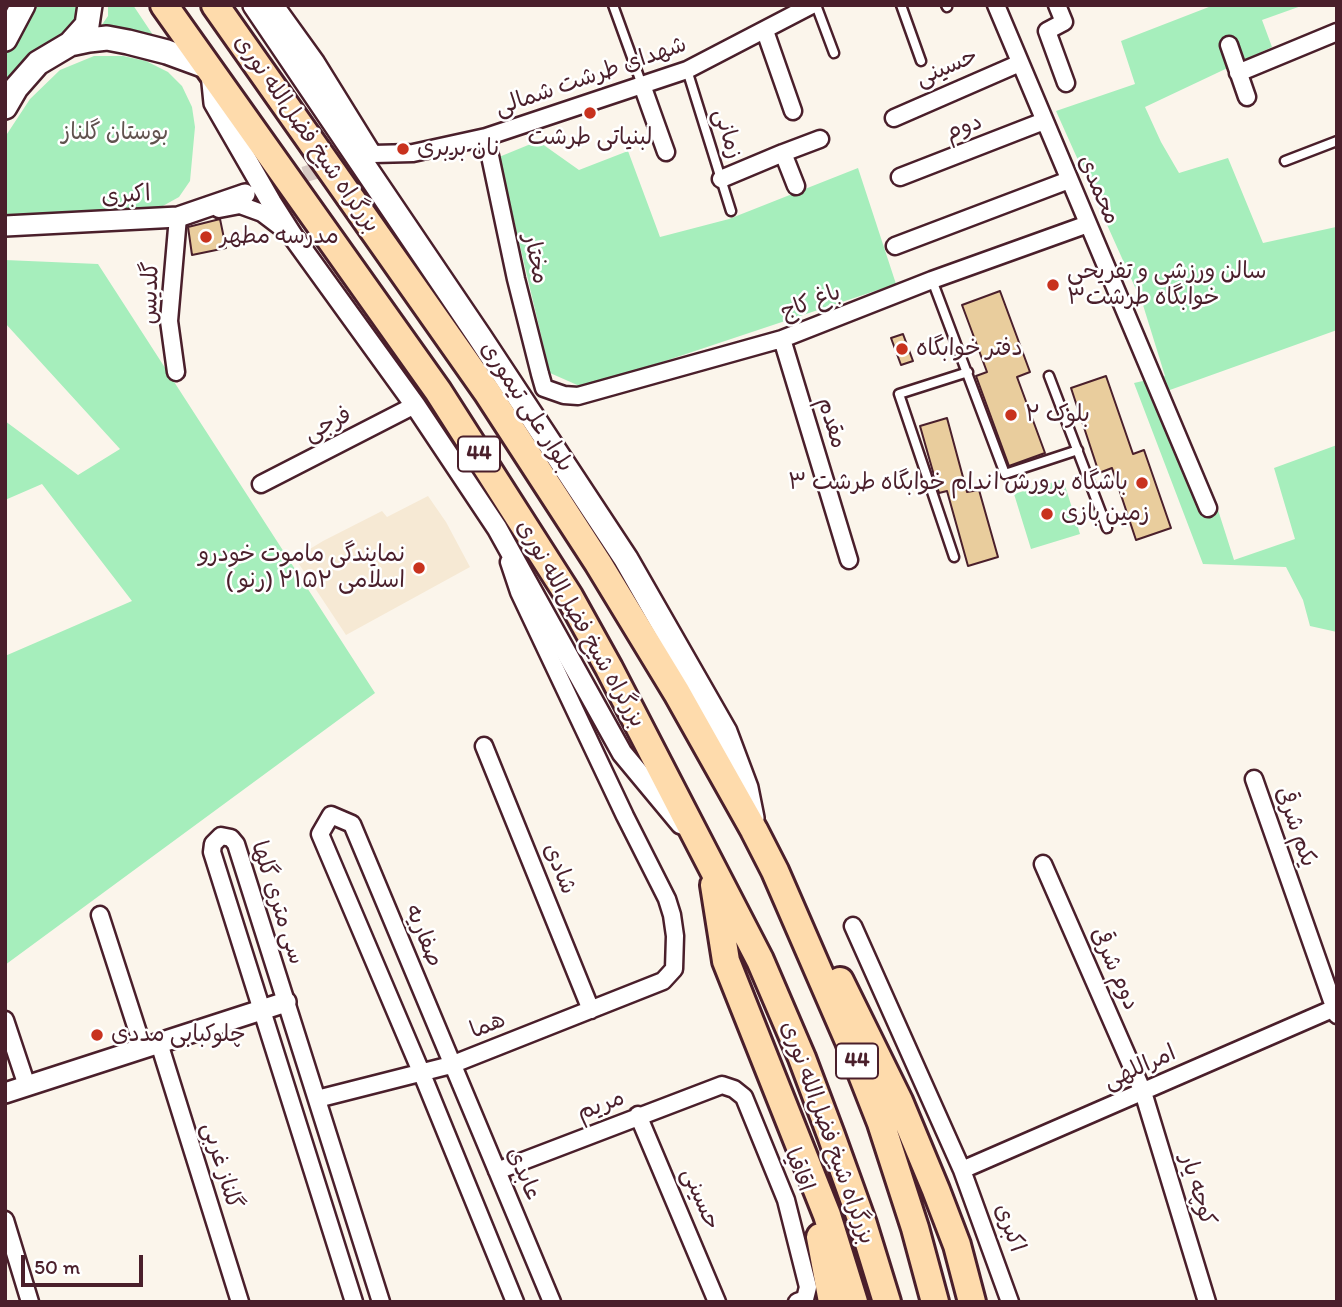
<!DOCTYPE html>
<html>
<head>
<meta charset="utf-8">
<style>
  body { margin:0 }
  #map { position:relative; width:1342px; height:1307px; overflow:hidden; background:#fbf5eb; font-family:Itim,sans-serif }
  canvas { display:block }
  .frame { position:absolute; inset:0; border:7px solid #4a1f2b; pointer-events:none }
  .scale { position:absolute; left:21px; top:1255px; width:122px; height:32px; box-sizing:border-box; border:4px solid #4a1f2b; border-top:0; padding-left:9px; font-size:21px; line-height:24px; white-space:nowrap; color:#4a1f2b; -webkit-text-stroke:5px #fff; paint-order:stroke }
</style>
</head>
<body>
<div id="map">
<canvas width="1342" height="1307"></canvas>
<div class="frame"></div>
<div class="scale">50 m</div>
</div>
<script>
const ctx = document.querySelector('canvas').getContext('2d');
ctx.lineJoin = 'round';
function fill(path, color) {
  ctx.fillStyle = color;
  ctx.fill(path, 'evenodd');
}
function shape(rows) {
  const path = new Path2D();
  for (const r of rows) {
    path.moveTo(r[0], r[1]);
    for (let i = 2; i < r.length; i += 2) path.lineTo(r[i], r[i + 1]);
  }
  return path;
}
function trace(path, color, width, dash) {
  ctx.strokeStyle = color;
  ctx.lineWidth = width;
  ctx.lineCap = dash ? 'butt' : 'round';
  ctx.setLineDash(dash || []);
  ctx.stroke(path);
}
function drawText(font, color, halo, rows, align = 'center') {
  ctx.font = font + ' Itim,"Playpen Sans Arabic",sans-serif';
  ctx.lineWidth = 5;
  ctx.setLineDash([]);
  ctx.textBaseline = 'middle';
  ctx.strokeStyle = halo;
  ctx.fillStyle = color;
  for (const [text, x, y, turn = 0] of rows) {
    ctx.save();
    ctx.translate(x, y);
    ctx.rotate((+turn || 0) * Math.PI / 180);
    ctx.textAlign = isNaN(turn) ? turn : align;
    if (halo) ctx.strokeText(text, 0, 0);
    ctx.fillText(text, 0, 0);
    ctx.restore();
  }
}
const built = shape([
  [428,496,446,522,470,567,346,635,295,558,323,541,382,511,387,517]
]);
const green = shape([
  [31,5,78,5,79,17,71,28,24,60,5,84,5,51],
  [108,5,133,5,153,35,99,29,108,16],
  [1214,5,1304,5,1262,20,1272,47,1145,107,1161,142,1179,173,1228,158,1263,243,1336,227,1337,330,1167,391,1195,492,1211,488,1234,560,1295,539,1274,468,1337,445,1337,632,1310,626,1303,600,1286,567,1203,564,1134,383,1165,376,1143,305,1056,111,1135,84,1121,41],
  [94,56,123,56,146,61,168,72,182,86,192,107,195,127,190,181,179,197,161,207,5,216,5,137,30,99,60,70],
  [538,141,579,170,628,151,660,237,729,219,858,168,896,284,584,388,550,373,499,157],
  [5,260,98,264,375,693,5,965,5,656,132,601,42,484,5,500,5,421,78,475,120,449,5,323],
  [1063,479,1080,534,1031,549,1014,494]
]);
const building = shape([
  [220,219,226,248,192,255,188,227,220,219],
  [1000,291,1030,372,1017,377,1045,453,1009,466,976,376,987,372,962,305,1000,291],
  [903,334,913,361,901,365,891,338,903,334],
  [1106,376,1133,454,1144,450,1171,528,1136,540,1112,468,1099,473,1071,388,1106,376],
  [947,418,967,492,979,490,998,557,968,566,947,491,939,493,920,426,947,418]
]);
const minorTunnel = shape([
  [281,182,366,155]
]);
const service = shape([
  [613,5,642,85],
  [816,5,834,53],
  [901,5,921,61],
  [946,5,947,7],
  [687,70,731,211],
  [1285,161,1337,141],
  [932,280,1005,474,1078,450],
  [1049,376,1107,528],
  [954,557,899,394,968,372]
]);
const minor = shape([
  [275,5,316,62,373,154,368,154],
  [996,5,1208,508],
  [1057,5,1064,22,1047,31,1066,83],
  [765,31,793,111],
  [1229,45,1247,97],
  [1238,73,1337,32],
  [642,85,666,152],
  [894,118,1020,63],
  [486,137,516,279,540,374,544,388,564,395,578,396,782,339,932,280,1088,224],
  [783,153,820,139],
  [373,154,413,153,486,137,687,70,812,5],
  [900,177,1044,121],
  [721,179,783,153,796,186],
  [219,209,240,205,262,213,287,232],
  [895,246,1069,180],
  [782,339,849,560],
  [176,372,169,321,178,217,187,215],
  [261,484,415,405],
  [484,746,591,1010],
  [1254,779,1337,1015],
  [1043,864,1143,1092,1207,1302],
  [100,915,143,1048],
  [853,926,962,1170,1010,1302],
  [5,1020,27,1086],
  [159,1043,240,1302],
  [317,1099,451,1065,663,981,674,969,675,936,672,915,667,899,625,816,519,592,509,562],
  [638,1115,717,1302],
  [962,1170,1337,1007],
  [497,1171,722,1085,734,1089,744,1097,786,1200,808,1287,805,1299,797,1302],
  [5,1220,30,1302],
  [354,1302,212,852,213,844,221,836,231,838,236,844,381,1302],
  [515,1302,422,1074,320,834,331,815,352,824,552,1302]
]);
const tertiary = shape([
  [211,73,214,103,271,202,292,235,415,405,497,528,622,753,681,824],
  [5,226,178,217,245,194],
  [5,1093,286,1002]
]);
const secondary = shape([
  [255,5,479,336,626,559,725,732,746,788,752,818],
  [5,39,23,5],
  [70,44,87,25,90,5],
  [5,107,16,88,38,63,70,44,89,40,107,38,128,42,167,52,208,67]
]);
const trunk = shape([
  [164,5,438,391,569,596,609,668,760,960,802,1058,831,1135,863,1224,887,1302],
  [215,5,487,392,598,563,677,693,754,830,775,871,848,1039,881,1123,915,1228,935,1302],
  [714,885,726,961,827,1215,854,1302],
  [840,981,899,1101,936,1190,957,1245,972,1302],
  [820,1237,832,1302]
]);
const markers = [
  [590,113,7,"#c8321e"],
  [403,149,7,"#c8321e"],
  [206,237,7,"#c8321e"],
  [1053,285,7,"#c8321e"],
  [902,349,7,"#c8321e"],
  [1011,415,7,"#c8321e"],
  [1142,483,7,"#c8321e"],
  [1047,514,7,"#c8321e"],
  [419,568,7,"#c8321e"],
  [97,1035,7,"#c8321e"]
];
const shields = [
  [479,454,42],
  [857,1061,42]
];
const shieldNames = [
  ["44",479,454],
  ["44",857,1061]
];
const streetNames = [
  ["حسینی",947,68,-23],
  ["شهدای طرشت شمالی",591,77,-19],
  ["دوم",964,128,-21],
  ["بزرگراه شیخ فضل‌الله نوری",306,134,55],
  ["زمانی",727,134,73],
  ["محمدی",1098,190,67],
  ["اکبری",126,196,-4],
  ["مختار",535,259,78],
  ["گلدیس",151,293,-88],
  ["باغ کاج",811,303,-21],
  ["بلوار علی تیموری",526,407,57],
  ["مقدم",831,423,73],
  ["فرجی",328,425,-27],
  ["بزرگراه شیخ فضل‌الله نوری",580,624,60],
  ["یکم شرقی",1295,827,71],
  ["شادی",559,869,68],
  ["سی متری گلها",277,903,72],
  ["صفاریه",423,936,68],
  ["دوم شرقی",1114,969,66],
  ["هما",488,1026,-22],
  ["امراللهی",1140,1068,-24],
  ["مریم",601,1106,-21],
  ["بزرگراه شیخ فضل‌الله نوری",827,1133,70],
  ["گلناز غربی",221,1166,73],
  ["اقاقیا",798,1170,69],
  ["عابدی",523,1174,67],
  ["کوچه یار",1197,1190,73],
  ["حسینی",700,1199,67],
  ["اکبری",1009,1228,70]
];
const parkNames = [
  ["بوستان گلناز",115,133]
];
const poiNames = [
  ["لبنیاتی طرشت",590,138,"center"],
  ["نان بربری",417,149],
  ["مدرسه مطهر",220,237],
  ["سالن ورزشی و تفریحی",1067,272],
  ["خوابگاه طرشت۳",1067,298],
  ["دفتر خوابگاه",916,349],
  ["بلوک ۲",1025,415],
  ["باشگاه پرورش اندام خوابگاه طرشت ۳",1128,483,"right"],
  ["زمین بازی",1061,514],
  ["نمایندگی ماموت خودرو",405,555,"right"],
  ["( رنو) اسلامی ۲۱۵۲",405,581,"right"],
  ["چلوکبابی مددی",111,1035]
];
fill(built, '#f6e9d4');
fill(green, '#a6eebc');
fill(building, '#e9cd9d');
trace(building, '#4a1f2b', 2);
trace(minorTunnel, '#d8cac5', 16, [16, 8]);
trace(service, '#4a1f2b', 13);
trace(minor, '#4a1f2b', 21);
trace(tertiary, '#4a1f2b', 24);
trace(secondary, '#4a1f2b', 28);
trace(trunk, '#4a1f2b', 32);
trace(service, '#fff', 8);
trace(minor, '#fff', 16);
trace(tertiary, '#fff', 19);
trace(secondary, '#fff', 23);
trace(trunk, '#fedbac', 26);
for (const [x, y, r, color] of markers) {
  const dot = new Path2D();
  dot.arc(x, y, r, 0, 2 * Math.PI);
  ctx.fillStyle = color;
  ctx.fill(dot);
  trace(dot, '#fff', 2.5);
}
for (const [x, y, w] of shields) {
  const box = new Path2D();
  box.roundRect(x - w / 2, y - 17.5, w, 35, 5);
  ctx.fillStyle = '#fff';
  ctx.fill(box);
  trace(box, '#4a1f2b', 2);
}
drawText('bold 21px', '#4a1f2b', null, shieldNames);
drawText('23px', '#4a1f2b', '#fff', streetNames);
drawText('23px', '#61534f', '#fff', parkNames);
drawText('23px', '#4a1f2b', '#fff', poiNames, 'left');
</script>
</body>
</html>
